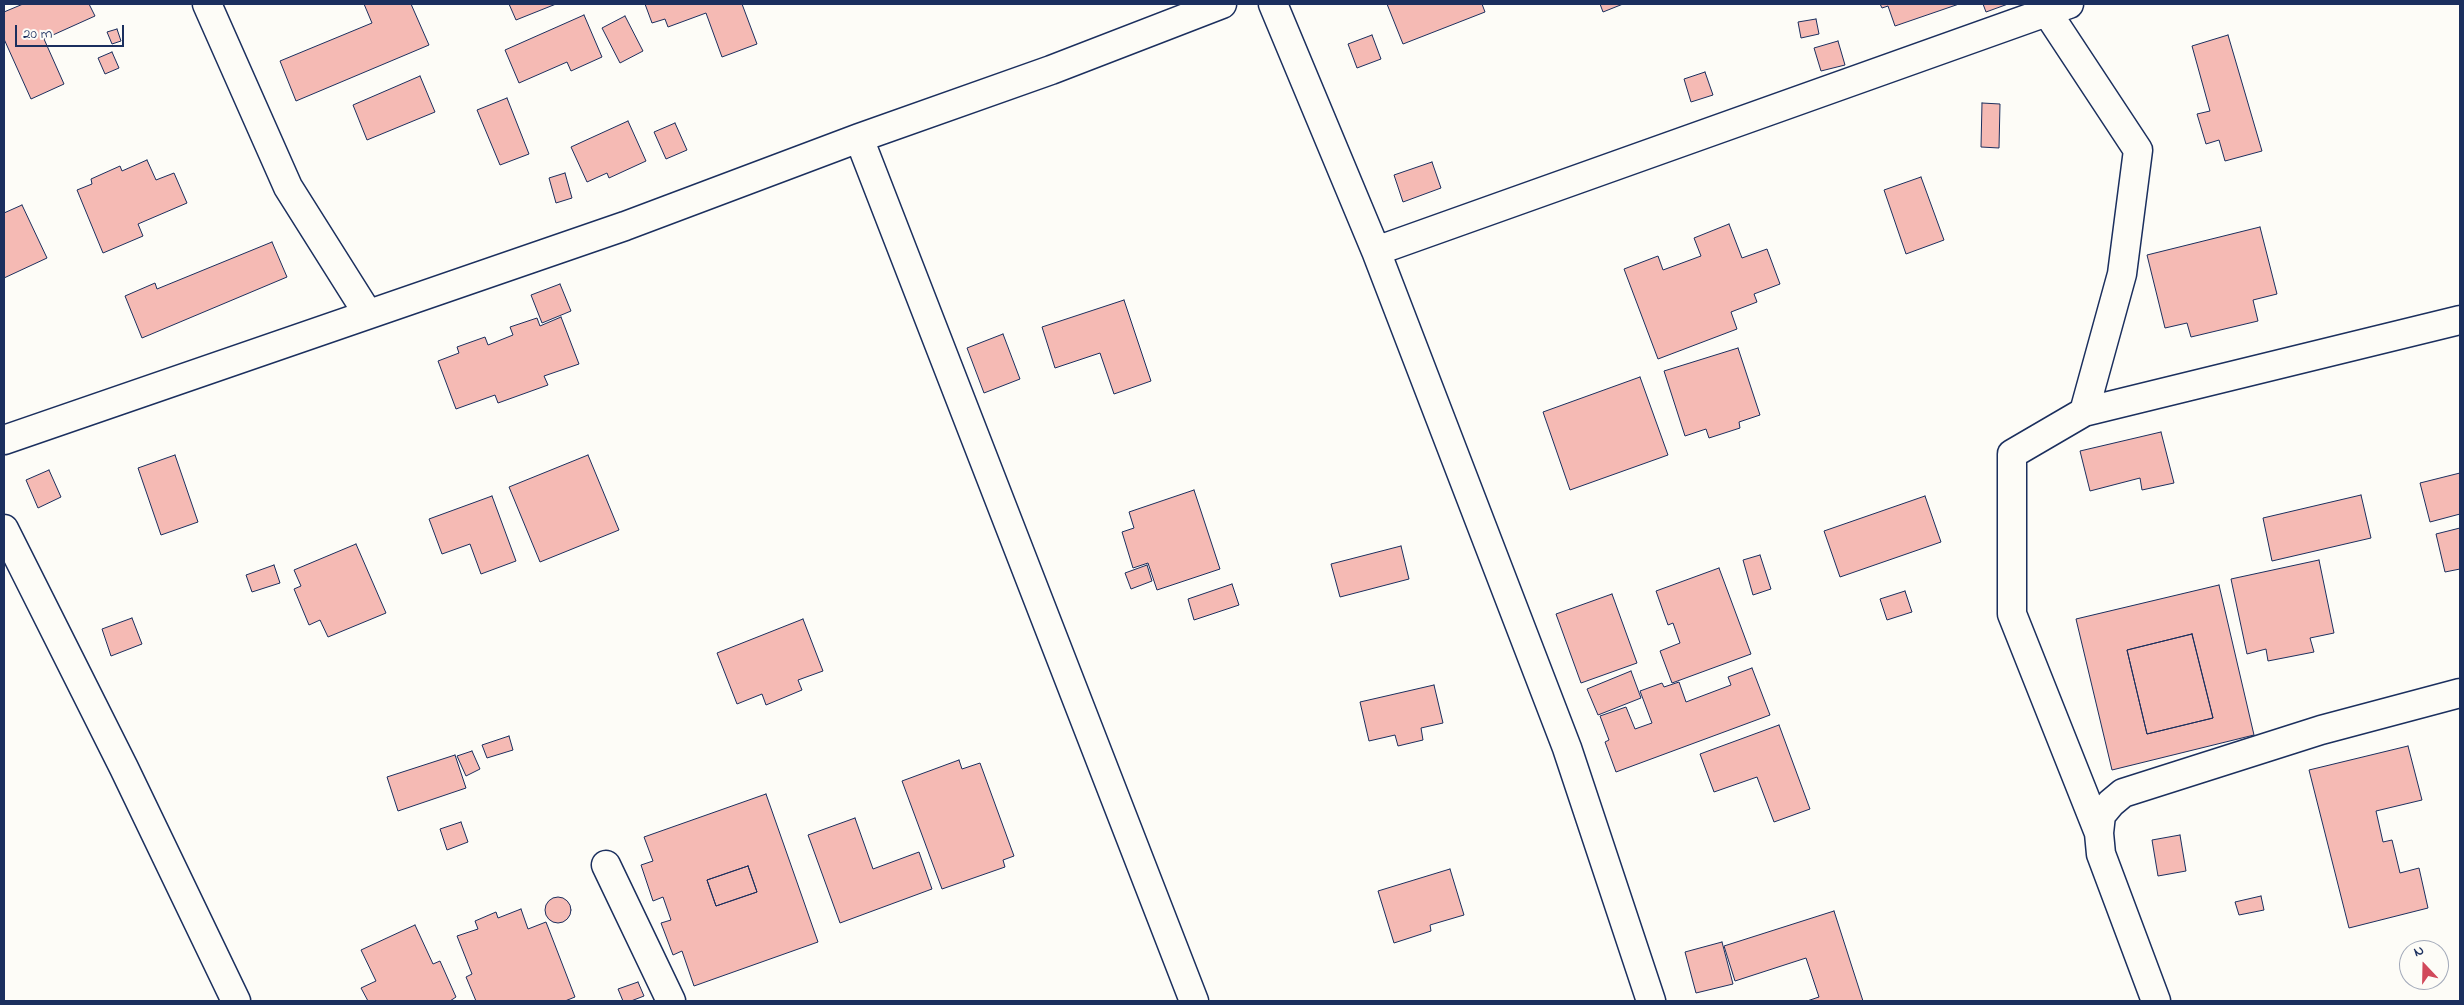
<!DOCTYPE html>
<html>
<head>
<meta charset="utf-8">
<style>
  body { margin:0 }
  #map { position:relative; width:2464px; height:1005px; overflow:hidden; background:#fdfcf7; font-family:"Indie Flower",sans-serif }
  canvas { display:block }
  .frame { position:absolute; inset:0; border:5px solid #1b2f5e; pointer-events:none }
  .north { position:absolute; left:2399px; top:940px; width:50px; height:50px; box-sizing:border-box; background:#fdfcf7; border:1px solid #a3aaba; border-radius:50%; rotate:339deg; font-size:14px; font-weight:700; line-height:20px; text-align:center; color:#1b2f5e }
  .north::after { content:''; display:block; margin:auto; width:18px; height:22px; background:#d1495b; clip-path:polygon(50% 0,100% 100%,50% 72%,0 100%) }
  .scale { position:absolute; left:15px; top:25px; width:109px; height:22px; box-sizing:border-box; border:2px solid #1b2f5e; border-top:0; padding-left:6px; font-size:15px; line-height:18px; white-space:nowrap; color:#1b2f5e; -webkit-text-stroke:4px #fdfcf7; paint-order:stroke }
</style>
</head>
<body>
<div id="map">
<canvas width="2464" height="1005"></canvas>
<div class="frame"></div>
<div class="north">N</div>
<div class="scale">20 m</div>
</div>
<script>
const ctx = document.querySelector('canvas').getContext('2d');
ctx.lineJoin = 'round';
function fill(path, color) {
  ctx.fillStyle = color;
  ctx.fill(path, 'evenodd');
}
function shape(rows) {
  const path = new Path2D();
  for (const r of rows) {
    if (r.length === 3) {
      path.moveTo(r[0] + r[2], r[1]);
      path.arc(r[0], r[1], r[2], 0, 2 * Math.PI);
      continue;
    }
    path.moveTo(r[0], r[1]);
    for (let i = 2; i < r.length; i += 2) path.lineTo(r[i], r[i + 1]);
  }
  return path;
}
function trace(path, color, width, dash) {
  ctx.strokeStyle = color;
  ctx.lineWidth = width;
  ctx.lineCap = dash ? 'butt' : 'round';
  ctx.setLineDash(dash || []);
  ctx.stroke(path);
}
const building = shape([
  [23,4,89,4,95,16,44,39,64,84,31,99,4,39,4,12,23,4],
  [364,4,411,4,429,45,296,101,280,61,372,23,364,4],
  [509,4,556,4,516,20,509,4],
  [645,4,742,4,757,44,722,57,706,13,668,27,665,19,652,23,645,4],
  [1387,4,1482,4,1485,12,1403,44,1387,4],
  [1600,4,1623,4,1603,12,1600,4],
  [1880,4,1959,4,1895,26,1888,6,1882,8,1880,4],
  [1983,4,2008,4,1986,12,1983,4],
  [584,15,602,57,571,71,567,62,519,83,505,50,584,15],
  [625,16,643,51,620,63,602,28,625,16],
  [1816,19,1819,34,1801,38,1798,22,1816,19],
  [117,29,121,41,112,44,107,32,117,29],
  [1372,35,1381,59,1357,68,1348,44,1372,35],
  [2228,35,2262,151,2225,161,2219,140,2206,144,2197,114,2210,111,2192,46,2228,35],
  [1838,41,1845,65,1821,71,1814,48,1838,41],
  [112,52,119,68,105,74,98,58,112,52],
  [1705,72,1713,95,1691,102,1684,79,1705,72],
  [420,76,435,112,367,140,353,105,420,76],
  [507,98,529,154,500,165,477,110,507,98],
  [1982,103,2000,104,1999,148,1981,147,1982,103],
  [628,121,646,161,609,178,607,173,587,182,571,147,628,121],
  [675,123,687,150,666,159,654,132,675,123],
  [147,160,156,180,174,173,187,203,138,224,143,236,103,253,77,190,92,184,91,179,120,166,122,171,147,160],
  [1432,162,1441,188,1403,202,1394,175,1432,162],
  [565,173,572,198,556,203,549,178,565,173],
  [1921,177,1944,240,1906,254,1884,190,1921,177],
  [22,205,47,258,4,278,4,213,22,205],
  [1729,224,1742,258,1767,249,1780,284,1754,294,1757,302,1731,312,1737,329,1658,359,1624,269,1658,256,1663,270,1701,256,1694,238,1729,224],
  [2260,227,2277,294,2253,300,2258,321,2191,337,2187,323,2165,328,2147,255,2260,227],
  [272,242,287,277,142,338,125,296,155,283,157,289,272,242],
  [560,284,571,311,542,323,531,295,560,284],
  [1124,300,1151,381,1114,394,1100,353,1055,368,1042,327,1124,300],
  [561,317,579,364,544,376,548,385,498,403,495,395,456,409,438,361,459,353,457,347,485,337,488,345,513,335,510,327,537,318,540,326,561,317],
  [1003,334,1020,379,984,393,967,348,1003,334],
  [1738,348,1760,415,1739,422,1740,428,1709,438,1706,429,1685,436,1664,371,1738,348],
  [1640,377,1668,455,1570,490,1543,412,1640,377],
  [2161,432,2174,483,2142,490,2140,478,2090,491,2080,451,2161,432],
  [175,455,198,522,161,535,138,468,175,455],
  [588,455,619,530,540,562,509,487,588,455],
  [49,470,61,497,38,508,26,480,49,470],
  [2460,473,2460,514,2430,522,2420,483,2460,473],
  [1194,490,1220,569,1157,590,1148,563,1133,568,1122,532,1134,528,1129,512,1194,490],
  [2361,495,2371,538,2272,561,2263,518,2361,495],
  [492,496,516,561,481,574,470,544,442,554,429,519,492,496],
  [1925,496,1941,542,1840,577,1824,531,1925,496],
  [2460,528,2460,569,2445,572,2436,534,2460,528],
  [356,544,386,613,328,637,320,620,309,625,294,589,301,586,294,570,356,544],
  [1401,546,1409,579,1340,597,1331,564,1401,546],
  [1760,555,1771,589,1753,595,1743,560,1760,555],
  [2319,560,2334,633,2310,638,2314,652,2268,661,2266,649,2247,654,2231,579,2319,560],
  [274,565,280,583,252,592,246,575,274,565],
  [1147,565,1152,581,1131,589,1125,573,1147,565],
  [1719,568,1751,654,1672,683,1660,651,1680,643,1673,623,1668,625,1656,591,1719,568],
  [1232,584,1239,605,1194,620,1188,599,1232,584],
  [2219,585,2254,735,2112,770,2076,619,2219,585],
  [2192,634,2213,718,2147,734,2127,650,2192,634],
  [1905,591,1912,612,1887,620,1880,599,1905,591],
  [1612,594,1637,663,1581,683,1556,614,1612,594],
  [132,618,142,644,111,656,102,629,132,618],
  [803,619,823,671,798,680,802,690,766,705,762,694,737,704,717,653,803,619],
  [2192,634,2213,718,2147,734,2127,650,2192,634],
  [1752,668,1770,715,1616,772,1605,742,1609,740,1600,716,1626,707,1635,729,1652,723,1640,691,1662,683,1664,687,1679,682,1686,702,1731,685,1728,677,1752,668],
  [1631,671,1641,698,1598,715,1587,689,1631,671],
  [1434,685,1443,723,1421,728,1423,740,1398,746,1395,735,1369,741,1360,702,1434,685],
  [1779,725,1810,809,1774,822,1757,777,1714,792,1700,754,1779,725],
  [509,736,513,750,487,758,482,745,509,736],
  [2408,746,2422,800,2376,811,2383,842,2392,840,2400,873,2419,868,2428,908,2349,928,2309,770,2408,746],
  [472,751,480,769,466,776,457,756,472,751],
  [455,755,466,788,398,811,387,777,455,755],
  [959,760,962,769,980,763,1014,856,1003,860,1005,867,942,889,902,781,959,760],
  [766,794,818,942,694,986,682,951,673,955,661,923,671,920,663,897,653,901,641,865,653,861,644,837,766,794],
  [748,866,757,892,716,906,707,880,748,866],
  [855,818,873,869,919,852,932,889,840,923,808,835,855,818],
  [461,822,468,842,447,850,440,829,461,822],
  [2180,835,2186,871,2158,876,2152,840,2180,835],
  [748,866,757,892,716,906,707,880,748,866],
  [1450,869,1464,915,1430,925,1431,931,1394,943,1378,891,1450,869],
  [2261,896,2264,910,2239,915,2235,902,2261,896],
  [558,910,13],
  [521,909,528,929,546,922,575,997,565,1001,476,1001,466,977,472,974,457,936,478,929,475,921,496,912,498,918,521,909],
  [1834,911,1863,1001,1807,1001,1819,997,1806,958,1735,981,1724,946,1834,911],
  [415,925,433,964,440,961,456,997,450,1001,368,1001,361,988,376,981,361,950,415,925],
  [1722,942,1733,984,1696,993,1685,952,1722,942],
  [638,982,644,996,631,1001,623,1001,618,989,638,982]
]);
const minor = shape([
  [207,4,288,187,368,314],
  [1273,4,1376,251,1567,748,1651,1001],
  [2047,12,2138,150,2122,274,2084,412,2012,454,2012,614,2099,833],
  [859,138,1194,1001],
  [1376,251,2069,4],
  [2084,412,2460,320],
  [4,440,625,226,859,138,1051,70,1222,4],
  [4,529,124,768,236,1001],
  [606,865,671,1001],
  [2156,1001,2101,854,2099,833,2101,815,2111,803,2123,793,2321,730,2460,693]
]);
fill(building, '#f5bab4');
trace(building, '#1b2f5e', 1);
trace(minor, '#1b2f5e', 31);
trace(minor, '#fdfcf7', 28);
</script>
</body>
</html>
